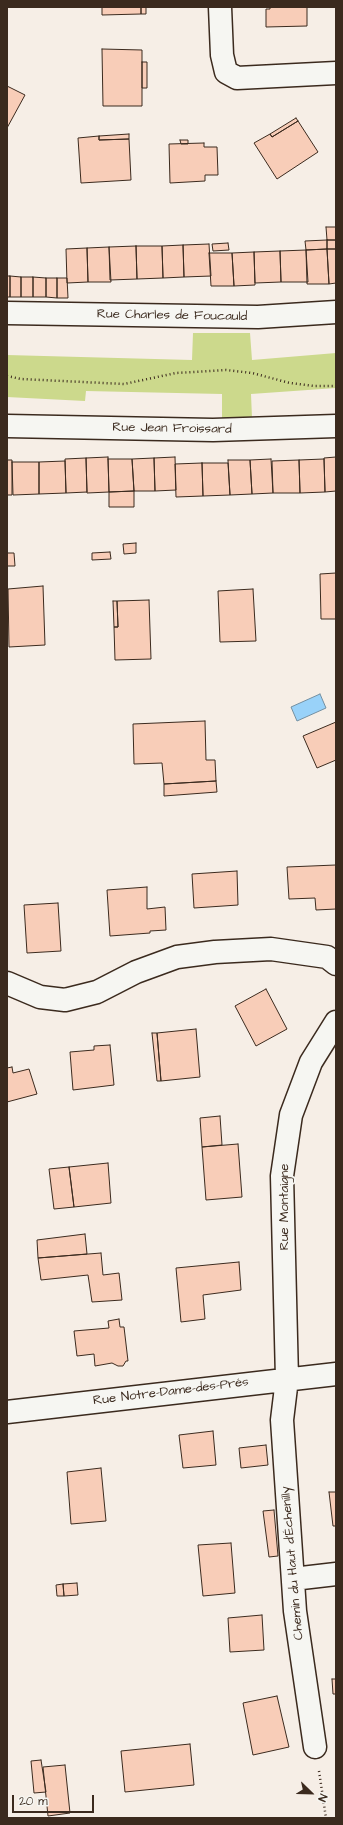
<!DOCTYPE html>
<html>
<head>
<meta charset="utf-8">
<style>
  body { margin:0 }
  #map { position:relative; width:343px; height:1825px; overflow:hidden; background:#f6eee6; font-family:"Architects Daughter",sans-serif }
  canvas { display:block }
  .frame { position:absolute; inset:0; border:8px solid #3b2a1e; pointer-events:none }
  .north { position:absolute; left:291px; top:1773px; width:40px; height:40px; -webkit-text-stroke:3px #f6f6f2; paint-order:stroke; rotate:113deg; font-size:11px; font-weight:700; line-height:16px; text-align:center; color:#3b2a1e }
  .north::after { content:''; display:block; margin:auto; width:14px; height:18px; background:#3b2a1e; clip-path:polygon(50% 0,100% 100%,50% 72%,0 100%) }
  .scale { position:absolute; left:12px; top:1795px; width:82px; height:18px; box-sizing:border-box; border:2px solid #3b2a1e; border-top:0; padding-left:5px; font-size:12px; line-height:14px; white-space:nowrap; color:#3b2a1e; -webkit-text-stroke:3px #f6f6f2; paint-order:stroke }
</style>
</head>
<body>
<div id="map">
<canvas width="343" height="1825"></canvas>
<div class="frame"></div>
<div class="north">N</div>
<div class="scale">20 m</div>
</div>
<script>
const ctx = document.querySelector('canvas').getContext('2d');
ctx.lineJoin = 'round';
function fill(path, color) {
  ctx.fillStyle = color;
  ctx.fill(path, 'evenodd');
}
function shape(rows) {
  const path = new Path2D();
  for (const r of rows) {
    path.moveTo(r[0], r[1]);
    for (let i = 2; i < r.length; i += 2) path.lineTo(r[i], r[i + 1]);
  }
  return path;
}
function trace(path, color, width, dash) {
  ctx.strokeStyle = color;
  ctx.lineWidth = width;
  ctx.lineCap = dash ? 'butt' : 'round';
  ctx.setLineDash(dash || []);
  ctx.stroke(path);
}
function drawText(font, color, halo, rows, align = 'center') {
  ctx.font = font + ' "Architects Daughter",sans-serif';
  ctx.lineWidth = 3.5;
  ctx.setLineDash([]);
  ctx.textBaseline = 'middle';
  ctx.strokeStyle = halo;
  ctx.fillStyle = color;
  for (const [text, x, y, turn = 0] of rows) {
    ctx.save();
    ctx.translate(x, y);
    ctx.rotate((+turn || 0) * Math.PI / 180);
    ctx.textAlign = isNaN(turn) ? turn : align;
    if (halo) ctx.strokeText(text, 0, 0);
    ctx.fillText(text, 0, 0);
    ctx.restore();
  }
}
const green = shape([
  [193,333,250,333,252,360,336,353,336,388,251,394,252,418,222,419,222,394,86,391,85,401,7,397,7,355,192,360]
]);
const water = shape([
  [320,694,326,708,297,721,291,707,320,694]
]);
const building = shape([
  [102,7,141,7,141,14,102,15,102,7],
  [141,7,146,7,146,14,141,14,141,7],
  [270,7,307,7,307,26,266,27,266,9,270,9,270,7],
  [102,49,142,50,142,106,103,106,102,49],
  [142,62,147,62,147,88,142,88,142,62],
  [7,86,25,95,7,128,7,86],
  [296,118,298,121,272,137,270,134,296,118],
  [298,121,318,152,277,179,254,143,270,134,272,137,298,121],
  [129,134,129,139,99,140,99,136,129,134],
  [99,136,99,140,129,139,131,180,81,183,78,138,99,136],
  [180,140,188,140,188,144,181,144,180,140],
  [204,143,204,147,217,147,218,175,205,175,205,181,170,183,169,144,204,143],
  [326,227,336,227,336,240,327,240,326,227],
  [327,240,336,240,336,249,327,249,327,240],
  [327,240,327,249,306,250,305,241,327,240],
  [228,243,229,250,213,251,212,244,228,243],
  [209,244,211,276,184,277,183,245,209,244],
  [183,245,184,277,163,278,162,246,183,245],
  [136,246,162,246,163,278,137,279,136,246],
  [136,246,137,279,110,280,109,247,136,246],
  [109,247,111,282,88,282,87,248,109,247],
  [87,248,88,282,67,283,66,249,87,248],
  [327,249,329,284,307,284,306,250,327,249],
  [327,249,336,249,336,283,329,284,327,249],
  [306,250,308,282,281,282,280,251,306,250],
  [280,251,281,282,255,283,254,252,280,251],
  [254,252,255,285,234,286,232,253,254,252],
  [209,253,232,253,234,286,211,286,209,253],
  [7,276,10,276,10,297,7,297,7,276],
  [10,276,21,277,21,297,10,297,10,276],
  [21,277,33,277,33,297,21,297,21,277],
  [33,277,46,278,46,297,33,297,33,277],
  [46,278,57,278,57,298,46,297,46,278],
  [57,278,67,278,68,298,57,298,57,278],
  [108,457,109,492,87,493,86,458,108,457],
  [175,457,176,490,155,491,154,458,175,457],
  [336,457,336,491,325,492,324,458,336,457],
  [86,458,87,492,66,493,65,459,86,458],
  [154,458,155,491,134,491,132,459,154,458],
  [108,459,132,459,134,491,109,492,108,459],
  [271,459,273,493,252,494,250,460,271,459],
  [324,459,325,492,300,493,299,460,324,459],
  [7,460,12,460,12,495,7,495,7,460],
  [228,460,250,460,252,494,230,495,228,460],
  [299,460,300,493,273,493,272,461,299,460],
  [65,461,66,493,39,494,39,462,65,461],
  [12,462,39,462,39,494,13,495,12,462],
  [202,463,228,463,230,495,203,496,202,463],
  [202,463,203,496,176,497,175,464,202,463],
  [134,491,134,507,109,507,109,492,134,491],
  [136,543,136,553,124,554,123,544,136,543],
  [110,552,111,559,92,560,92,553,110,552],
  [7,553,14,553,15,566,7,566,7,553],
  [336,573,336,619,321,619,320,574,336,573],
  [43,586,45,645,9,647,8,589,43,586],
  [253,589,256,641,220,642,218,591,253,589],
  [149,600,151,659,115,660,114,627,118,627,117,601,149,600],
  [113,601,117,601,118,627,114,627,113,601],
  [205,721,206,760,215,760,216,781,164,784,162,763,134,764,133,724,205,721],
  [336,722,336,760,317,768,303,736,336,722],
  [216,781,217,792,164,796,164,784,216,781],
  [336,865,336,909,316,910,315,898,289,899,287,867,336,865],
  [237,871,238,905,194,908,192,874,237,871],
  [147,887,147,909,165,907,166,930,150,931,150,933,110,936,107,890,147,887],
  [58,903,61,951,27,953,24,905,58,903],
  [266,989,287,1029,256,1046,235,1006,266,989],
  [196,1029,200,1077,161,1081,157,1033,196,1029],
  [152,1033,157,1033,161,1081,157,1081,152,1033],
  [110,1045,114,1085,73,1090,70,1052,94,1050,94,1046,110,1045],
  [12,1067,13,1073,29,1069,37,1094,7,1102,7,1068,12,1067],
  [220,1116,222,1145,202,1147,200,1118,220,1116],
  [238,1144,242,1197,206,1200,202,1147,238,1144],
  [108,1163,111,1203,74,1207,69,1167,108,1163],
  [69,1167,74,1207,54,1209,49,1169,69,1167],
  [85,1234,87,1254,38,1258,37,1240,85,1234],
  [101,1253,103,1275,119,1273,122,1300,92,1302,88,1275,41,1280,38,1258,101,1253],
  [239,1262,241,1290,203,1295,205,1319,181,1322,176,1268,239,1262],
  [119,1319,120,1327,124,1327,128,1361,126,1361,123,1366,118,1366,112,1363,95,1366,94,1354,77,1356,74,1331,109,1328,108,1321,119,1319],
  [213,1431,216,1465,183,1468,179,1435,213,1431],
  [266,1445,268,1465,241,1468,239,1448,266,1445],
  [101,1468,106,1521,71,1524,67,1472,101,1468],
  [329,1492,336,1492,336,1526,333,1526,329,1492],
  [274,1510,278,1556,269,1557,263,1511,274,1510],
  [231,1543,235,1593,203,1596,198,1545,231,1543],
  [77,1583,78,1595,64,1596,63,1584,77,1583],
  [63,1584,64,1596,57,1596,56,1585,63,1584],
  [262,1615,264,1650,230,1652,228,1618,262,1615],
  [332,1679,336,1679,336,1694,333,1694,332,1679],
  [277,1696,289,1747,253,1755,243,1703,277,1696],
  [190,1744,194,1785,125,1792,121,1751,190,1744],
  [41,1760,46,1792,34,1793,31,1761,41,1760],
  [65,1765,70,1813,48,1816,43,1767,65,1765]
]);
const path = shape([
  [7,376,21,379,124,384,176,373,226,370,252,373,290,383,314,386,336,386],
  [319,1771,326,1818]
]);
const minor = shape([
  [220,7,222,55,226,72,237,78,336,73],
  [7,313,258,317,336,312],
  [7,426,213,430,336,426],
  [7,983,40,997,65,1000,97,992,136,972,177,957,215,952,271,949,327,957,336,964],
  [7,1412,336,1374],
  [293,1579,336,1574],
  [315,1747,295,1611,282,1420,287,1379,282,1176,291,1115,311,1062,336,1022]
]);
const streetNames = [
  ["Rue Charles de Foucauld",172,316,1],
  ["Rue Jean Froissard",172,429,1],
  ["Rue Montaigne",285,1207,-90],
  ["Rue Notre-Dame-des-Prés",171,1392,-7],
  ["Chemin du Haut d'Échenilly",293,1563,-95]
];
fill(green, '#ccd98c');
fill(water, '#99d2f9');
trace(water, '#738fa1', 1);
fill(building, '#f8cdb8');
trace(building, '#3b2a1e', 1);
trace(minor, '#3b2a1e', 25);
trace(path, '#3b2a1e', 2.5, [1, 3]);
trace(minor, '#f6f6f2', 22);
drawText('13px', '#3b2a1e', '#f6f6f2', streetNames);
</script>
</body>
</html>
